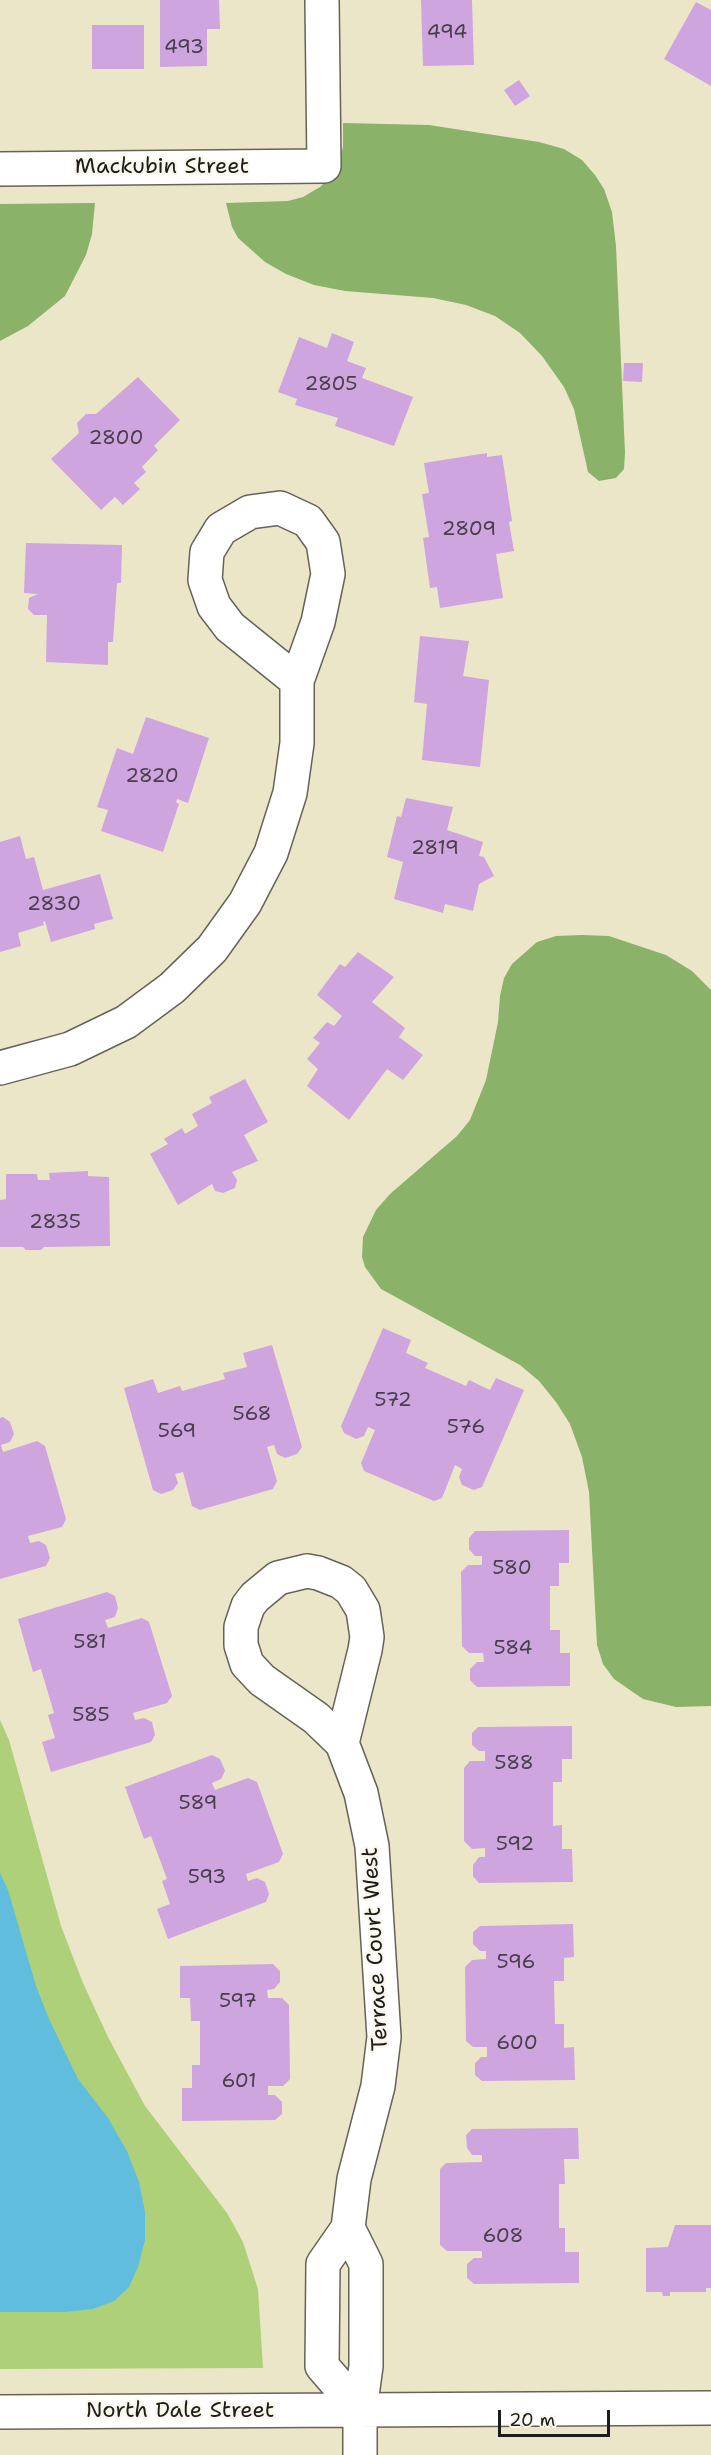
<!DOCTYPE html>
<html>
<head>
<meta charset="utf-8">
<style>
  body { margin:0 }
  #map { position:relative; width:711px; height:2455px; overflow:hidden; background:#ece6c9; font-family:"Shantell Sans",sans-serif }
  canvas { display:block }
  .scale { position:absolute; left:498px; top:2410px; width:112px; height:27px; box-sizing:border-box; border:3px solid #1c1c1c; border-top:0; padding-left:8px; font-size:18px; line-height:21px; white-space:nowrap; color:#1c1c1c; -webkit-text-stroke:4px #fbf7ec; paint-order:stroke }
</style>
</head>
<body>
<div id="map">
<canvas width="711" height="2455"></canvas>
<div class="scale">20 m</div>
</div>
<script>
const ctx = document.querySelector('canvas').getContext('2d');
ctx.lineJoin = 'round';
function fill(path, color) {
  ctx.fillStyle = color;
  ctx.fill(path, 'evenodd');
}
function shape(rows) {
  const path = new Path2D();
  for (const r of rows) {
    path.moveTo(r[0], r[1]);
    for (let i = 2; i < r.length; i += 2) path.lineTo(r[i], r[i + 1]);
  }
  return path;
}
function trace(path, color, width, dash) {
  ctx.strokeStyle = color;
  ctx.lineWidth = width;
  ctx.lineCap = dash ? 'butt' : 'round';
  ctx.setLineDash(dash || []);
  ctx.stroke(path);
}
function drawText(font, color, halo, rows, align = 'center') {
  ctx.font = font + ' "Shantell Sans",sans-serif';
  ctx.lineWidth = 5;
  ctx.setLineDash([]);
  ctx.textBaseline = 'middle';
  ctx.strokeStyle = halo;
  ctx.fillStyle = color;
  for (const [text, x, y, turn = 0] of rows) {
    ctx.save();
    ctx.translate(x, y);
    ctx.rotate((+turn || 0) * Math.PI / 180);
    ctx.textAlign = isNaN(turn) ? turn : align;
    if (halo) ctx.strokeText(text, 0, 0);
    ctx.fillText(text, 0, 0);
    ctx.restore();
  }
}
const green = shape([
  [0,1720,9,1740,61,1926,83,1983,108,2037,145,2106,227,2213,243,2242,258,2289,263,2368,0,2369]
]);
const forest = shape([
  [343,123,429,125,539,142,564,149,582,160,595,175,604,189,612,212,616,246,625,453,624,469,616,478,599,481,588,472,574,409,564,387,542,356,520,333,495,316,466,305,433,298,345,291,314,285,286,274,265,262,238,238,232,227,226,203,288,201,303,197,320,187,332,175,339,162,343,147],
  [95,203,92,234,86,255,65,296,28,326,0,341,0,204],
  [582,935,609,936,666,955,692,971,711,990,711,1706,676,1707,643,1699,614,1679,603,1664,597,1645,589,1492,582,1457,570,1424,556,1402,539,1381,520,1365,381,1289,365,1267,362,1257,363,1237,376,1210,390,1194,457,1136,470,1120,486,1080,498,1022,500,996,504,978,512,964,537,942,556,936]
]);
const water = shape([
  [0,1873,8,1890,36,1986,49,2019,78,2079,108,2118,127,2151,139,2182,145,2212,145,2240,138,2267,129,2287,114,2301,93,2309,65,2312,0,2312]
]);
const building = shape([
  [160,0,219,0,220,29,207,29,207,66,160,67],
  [421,0,472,0,474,65,423,66],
  [696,2,711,10,711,86,664,59],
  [92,25,144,25,144,69,92,69],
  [519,80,530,96,515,106,504,90],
  [332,333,354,342,347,361,366,368,362,378,413,397,394,446,335,426,338,418,295,405,297,399,278,392,299,337,327,348],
  [624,363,643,363,642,382,623,381],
  [138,377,180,420,154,446,158,450,142,467,146,472,134,483,140,489,123,505,115,497,101,510,51,459,79,433,77,423,86,414,96,414],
  [487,453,487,457,502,455,512,521,509,522,514,551,496,554,503,598,440,608,437,587,430,588,423,538,429,537,422,494,429,493,424,463],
  [26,543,122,545,121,583,117,583,113,642,108,642,108,665,46,662,47,615,34,615,28,609,29,598,38,594,24,593],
  [420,636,469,641,463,676,489,680,480,767,422,760,427,704,414,702],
  [146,717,209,738,188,803,177,799,176,802,179,804,163,852,101,831,108,810,97,807,117,748,133,754],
  [406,798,453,807,447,830,483,842,479,856,484,857,494,876,479,884,473,911,445,904,443,913,394,899,403,862,387,857,397,816,401,817],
  [20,836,26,859,34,857,43,890,100,874,113,919,94,924,95,929,51,942,45,921,43,922,44,925,18,933,21,946,0,952,0,842],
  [358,952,394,977,372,1002,405,1028,399,1037,423,1055,403,1080,387,1069,349,1120,307,1086,318,1069,307,1059,320,1043,313,1038,327,1022,334,1026,342,1016,317,995,340,964,345,967],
  [245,1079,268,1122,244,1135,258,1161,232,1172,237,1180,235,1188,223,1193,215,1191,212,1184,178,1205,150,1154,168,1144,164,1139,182,1128,185,1134,198,1126,192,1114,212,1103,209,1097],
  [88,1171,88,1176,109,1177,110,1246,44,1247,41,1250,26,1250,23,1247,0,1247,0,1200,6,1199,6,1174,37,1174,38,1180,50,1180,49,1173],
  [383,1328,411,1340,406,1353,428,1363,425,1368,466,1386,469,1380,490,1390,496,1378,524,1390,482,1487,474,1490,462,1485,459,1477,462,1469,455,1465,442,1498,434,1501,364,1471,361,1463,375,1430,368,1427,364,1436,356,1439,344,1433,341,1426],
  [272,1345,302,1447,297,1454,285,1458,277,1454,274,1445,267,1447,277,1481,273,1489,200,1510,192,1506,183,1472,175,1474,178,1483,173,1490,161,1494,153,1490,124,1388,153,1379,158,1393,180,1386,182,1391,225,1379,223,1373,247,1367,243,1353],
  [3,1417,10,1422,14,1434,10,1442,1,1445,3,1452,37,1441,45,1446,66,1519,62,1527,28,1536,30,1543,39,1541,46,1545,50,1558,46,1566,0,1579,0,1418],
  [569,1530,569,1563,559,1563,559,1586,550,1586,550,1630,560,1630,560,1653,570,1653,570,1686,477,1687,470,1680,470,1669,477,1662,484,1662,483,1653,469,1653,462,1646,461,1572,468,1565,482,1565,482,1556,475,1556,469,1549,469,1538,475,1531],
  [107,1592,115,1596,118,1608,115,1617,105,1620,108,1628,142,1618,149,1622,172,1696,167,1703,133,1713,135,1720,144,1718,152,1722,155,1735,151,1742,51,1772,42,1742,55,1738,48,1715,54,1713,41,1669,33,1672,18,1619],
  [572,1726,572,1759,562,1759,562,1782,553,1782,553,1826,562,1825,562,1849,572,1849,573,1882,479,1883,473,1876,473,1865,479,1857,485,1857,485,1848,472,1849,464,1841,464,1768,470,1761,485,1761,485,1751,479,1751,472,1745,472,1733,478,1727],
  [212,1755,220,1759,225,1771,221,1779,212,1783,215,1790,248,1778,257,1782,283,1854,279,1862,246,1874,248,1881,257,1878,265,1882,269,1894,266,1902,168,1939,157,1909,170,1904,162,1881,167,1879,151,1836,144,1839,125,1787],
  [573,1924,574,1957,564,1958,564,1981,554,1981,555,2024,564,2024,564,2048,574,2047,575,2080,482,2081,475,2075,475,2063,481,2057,487,2057,487,2047,473,2047,466,2041,465,1967,472,1960,486,1959,486,1951,480,1951,473,1944,473,1932,480,1926],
  [273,1964,280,1971,280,1982,274,1989,267,1990,268,1998,282,1998,289,2005,290,2079,283,2086,268,2086,268,2095,275,2095,282,2102,282,2114,275,2120,182,2121,182,2088,192,2088,192,2065,200,2065,200,2021,191,2021,190,1998,180,1998,180,1966],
  [578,2128,579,2159,564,2159,565,2184,559,2184,559,2228,565,2228,565,2252,579,2252,579,2283,474,2284,467,2278,467,2264,474,2258,482,2258,482,2251,447,2251,440,2245,440,2169,446,2163,482,2162,482,2155,472,2155,467,2148,466,2135,472,2129],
  [675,2225,711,2225,711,2288,706,2288,706,2292,670,2292,670,2296,663,2296,662,2292,646,2292,646,2248,668,2247]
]);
const minor = shape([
  [0,169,324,166,322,0],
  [0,1068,70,1049,126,1022,172,988,212,949,245,903,271,853,290,793,297,743,297,681,318,622,328,574,323,542,308,521,280,508,250,512,221,529,207,552,205,580,214,606,230,627,297,681],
  [307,1571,318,1573,341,1582,351,1590,363,1610,367,1637,365,1650,342,1743,316,1718,262,1680,247,1664,241,1645,241,1627,248,1606,255,1597,278,1578,307,1571],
  [342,1743,361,1793,372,1846,384,2037,378,2086,354,2179,348,2228,323,2264,322,2366,360,2410],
  [348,2228,366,2264,366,2366,360,2410,360,2455],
  [0,2412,711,2408]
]);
const numberNames = [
  ["494",447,33],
  ["493",184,48],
  ["2805",331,385],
  ["2800",116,439],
  ["2809",469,530],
  ["2820",152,777],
  ["2819",435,849],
  ["2830",54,905],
  ["2835",55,1223],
  ["572",393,1401],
  ["568",252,1415],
  ["576",466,1428],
  ["569",177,1432],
  ["580",512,1569],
  ["581",90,1643],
  ["584",513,1649],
  ["585",91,1716],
  ["588",514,1764],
  ["589",198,1804],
  ["592",515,1845],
  ["593",207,1878],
  ["596",516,1963],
  ["597",238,2002],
  ["600",517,2044],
  ["601",239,2082],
  ["608",503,2237]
];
const streetNames = [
  ["Mackubin Street",162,167],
  ["Terrace Court West",376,1949,-93],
  ["North Dale Street",180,2411]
];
fill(green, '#aed078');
fill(forest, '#8ab268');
fill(water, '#60bdde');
fill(building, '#cea5de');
trace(minor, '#656359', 36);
trace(minor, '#fff', 33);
drawText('20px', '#483e4c', null, numberNames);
drawText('22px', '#1c1c1c', '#fbf7ec', streetNames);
</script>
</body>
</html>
